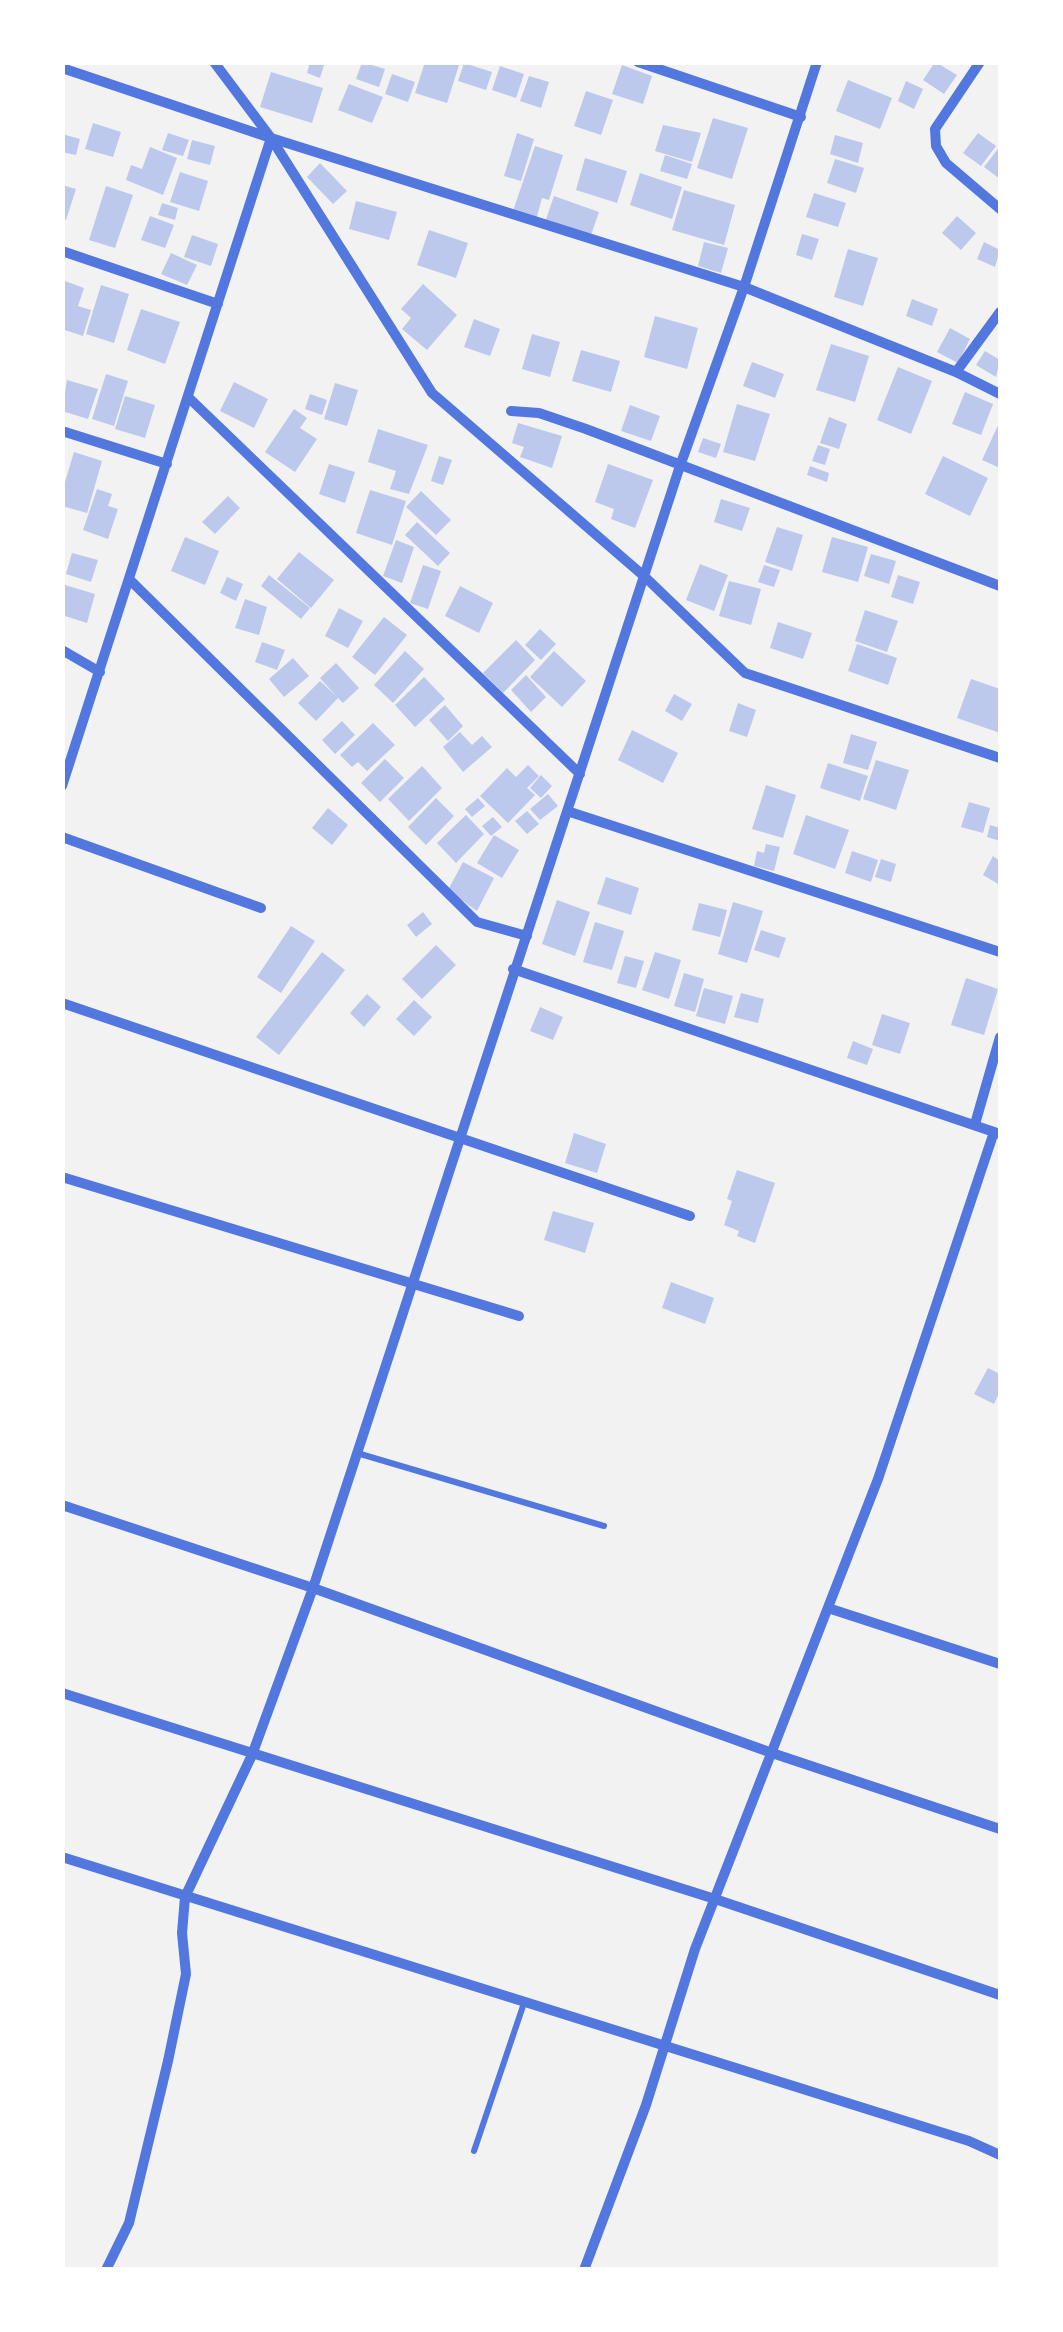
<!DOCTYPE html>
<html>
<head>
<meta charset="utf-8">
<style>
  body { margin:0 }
  #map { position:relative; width:1063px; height:2332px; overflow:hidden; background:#f2f2f2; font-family:Cabin,sans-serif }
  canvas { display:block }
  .frame { position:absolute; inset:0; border:65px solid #fff; pointer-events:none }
</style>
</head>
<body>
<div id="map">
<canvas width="1063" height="2332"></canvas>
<div class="frame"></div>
</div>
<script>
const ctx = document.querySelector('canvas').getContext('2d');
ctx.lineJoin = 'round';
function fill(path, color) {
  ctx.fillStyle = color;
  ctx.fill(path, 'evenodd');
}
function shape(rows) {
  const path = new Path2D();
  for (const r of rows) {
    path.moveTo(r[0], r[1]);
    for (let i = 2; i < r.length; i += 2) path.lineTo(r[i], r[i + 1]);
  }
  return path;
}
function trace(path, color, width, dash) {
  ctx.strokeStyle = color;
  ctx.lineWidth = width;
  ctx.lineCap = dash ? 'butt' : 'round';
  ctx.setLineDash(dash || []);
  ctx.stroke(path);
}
const building = shape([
  [310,62,325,62,320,78,307,73],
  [362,62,385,69,379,87,356,79],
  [425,62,460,62,447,103,415,93],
  [935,62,957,75,944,94,923,80],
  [464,63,492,72,486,90,458,81],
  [622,65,652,76,643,104,612,94],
  [500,66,524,74,516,98,492,90],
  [271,72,323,88,312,123,260,107],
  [392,74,415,82,408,102,385,94],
  [529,76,549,82,541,108,520,101],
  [848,80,892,98,880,129,836,111],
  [906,81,923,89,914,109,898,101],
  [349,84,383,97,372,123,338,110],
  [586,91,613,100,601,135,574,126],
  [713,118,748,128,732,179,697,168],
  [93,123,121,132,113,157,85,149],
  [663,125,701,133,692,162,655,151],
  [168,133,189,140,183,156,162,150],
  [517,133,534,139,521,181,504,176],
  [978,133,996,146,981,166,963,153],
  [62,134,80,139,76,155,62,152],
  [835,135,863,143,858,163,830,154],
  [192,140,215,146,210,165,187,159],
  [535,146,563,155,549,200,542,198,536,220,513,211],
  [1000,146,1000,179,984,167],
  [150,147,177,158,163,195,126,180,131,165,142,169],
  [665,155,692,164,687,179,660,171],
  [585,158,627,171,617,203,576,190],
  [835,159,864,168,856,193,827,183],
  [320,163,347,191,333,204,307,177],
  [180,172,208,181,199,211,170,202],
  [640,173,682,187,672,219,630,205],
  [62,185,76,189,66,220,62,218],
  [106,186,133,195,115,248,89,240],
  [684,190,735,205,724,245,672,230],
  [814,193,846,203,838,227,806,217],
  [554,196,599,212,590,238,545,222],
  [356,201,397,212,389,240,349,229],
  [162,203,178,208,175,220,158,215],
  [150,216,174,225,165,248,141,240],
  [957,216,976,233,961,250,942,233],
  [429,230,468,243,456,278,417,265],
  [802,234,819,239,812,260,796,255],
  [192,235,218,244,211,266,184,257],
  [704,242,728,248,721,273,698,266],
  [984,242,1000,250,995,267,977,259],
  [848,249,878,258,863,306,834,297],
  [171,253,197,265,187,285,161,274],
  [65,281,84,288,78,306,91,310,83,336,62,329],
  [423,284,457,315,427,350,402,329,411,318,401,309],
  [101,285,129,294,114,343,86,334],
  [912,299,938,309,932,326,906,316],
  [141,309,180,322,165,364,127,350],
  [655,316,698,328,687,369,644,357],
  [474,319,500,329,490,356,464,347],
  [950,328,970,339,958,363,937,352],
  [532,334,560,342,550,377,522,369],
  [831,344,869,356,855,402,816,390],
  [581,350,620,361,611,392,572,381],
  [985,351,1000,360,996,377,976,365],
  [752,362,784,374,775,398,743,386],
  [898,367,932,381,911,434,877,420],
  [106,374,128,381,114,426,92,419],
  [67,380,98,389,88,419,62,411],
  [234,382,268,399,254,428,220,411],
  [335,383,358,390,347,426,324,419],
  [965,392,993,404,981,435,952,424],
  [310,394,327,400,322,415,305,409],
  [125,396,155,405,145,438,115,429],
  [737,404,770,414,755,461,723,452],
  [630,405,660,416,651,441,621,431],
  [294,409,307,418,300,428,317,439,295,472,265,452],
  [829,417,847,424,839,449,820,443],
  [1000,421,1000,468,982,460],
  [518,423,562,436,552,468,520,457,524,447,512,443],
  [378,429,428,445,409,494,390,489,396,471,368,462],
  [703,438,721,444,716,458,698,452],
  [818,445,830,449,825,465,812,461],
  [74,452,102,461,87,513,62,506,62,492],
  [439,456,452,460,443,485,431,481],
  [943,456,988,478,970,516,925,494],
  [329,464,355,472,345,503,319,494],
  [608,464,653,480,635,528,611,519,614,509,595,502],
  [810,466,829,473,827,482,807,475],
  [97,489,112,494,108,506,118,509,108,539,83,530],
  [370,490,406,501,392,545,356,533],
  [421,491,451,520,436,535,406,507],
  [228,496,240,508,215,534,202,522],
  [721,499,750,508,742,531,714,522],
  [417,522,450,553,438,566,405,535],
  [777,527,803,535,792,571,765,562],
  [185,537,219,551,205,585,171,571],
  [832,537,868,547,858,582,822,572],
  [396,540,414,547,402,583,383,576],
  [299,552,334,580,311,608,277,579],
  [72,553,98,560,91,582,66,574],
  [871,554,896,561,889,584,864,576],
  [700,564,728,575,714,611,686,600],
  [423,565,441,571,428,609,410,603],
  [764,565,780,570,774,587,758,582],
  [269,575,310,608,301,619,261,586],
  [898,575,920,582,913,604,891,597],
  [227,577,243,584,236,601,220,593],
  [729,581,761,589,751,625,719,616],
  [62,584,95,594,87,623,62,615],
  [460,586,493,603,479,633,445,616],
  [245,599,267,607,259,635,235,628],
  [339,608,363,621,348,648,325,636],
  [865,610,898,621,887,652,855,641],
  [384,617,407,635,375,675,352,657],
  [778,622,812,633,803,659,770,648],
  [540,629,556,644,541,660,525,645],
  [516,640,535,660,503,693,483,673],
  [262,642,285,650,277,670,255,662],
  [857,644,897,658,888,685,848,671],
  [405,651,424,669,393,703,374,685],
  [554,651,586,681,562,707,530,677],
  [293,658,309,676,284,697,269,679],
  [336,663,359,688,343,703,338,698,316,721,298,703,320,681,336,696,320,678],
  [526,675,546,697,531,712,511,690],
  [424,677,445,699,415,727,395,705],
  [971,679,1000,689,1000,733,957,718],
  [674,694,692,704,682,721,665,711],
  [738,703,756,710,747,737,729,731],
  [445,705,463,726,448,741,429,720],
  [342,721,355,735,335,754,322,740],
  [373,723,395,745,367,771,358,762,352,767,340,755],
  [632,730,678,753,663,783,618,760],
  [460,732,472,745,482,736,492,747,463,772,443,747],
  [851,734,877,742,868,770,843,763],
  [385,759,404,778,380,802,361,783],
  [876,760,909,770,896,810,863,799],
  [828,763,868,776,860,801,820,788],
  [528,765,539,776,527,788,535,795,508,823,480,796,507,768,516,777],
  [422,766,442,788,409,821,388,799],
  [541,775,552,786,541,798,530,788],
  [766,785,796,795,783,838,752,829],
  [548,794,558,806,540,820,530,809],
  [436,798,454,816,426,845,408,827],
  [478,798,485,806,472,817,465,809],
  [969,802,990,808,983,833,961,827],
  [328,808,348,825,332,845,312,828],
  [527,811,539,824,527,834,515,821],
  [466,815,484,834,456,863,437,843],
  [806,815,849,830,835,869,793,854],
  [493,817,502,827,491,836,482,826],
  [990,825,1000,828,1000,841,987,837],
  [494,835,519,850,502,878,477,863],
  [766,844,780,847,774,871,754,866,757,851,764,853],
  [852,851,878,860,871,882,845,873],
  [993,856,1000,861,1000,885,983,875],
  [881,859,896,864,891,882,875,877],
  [463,862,494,878,477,911,448,890],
  [606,877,639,888,631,915,597,904],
  [557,900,590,912,575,956,542,944],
  [733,902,763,911,747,963,718,954],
  [699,903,727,910,720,937,692,930],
  [423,912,432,924,416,937,407,925],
  [595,922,624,931,612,970,583,962],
  [291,926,315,941,281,993,257,977],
  [761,930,786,938,779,958,754,950],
  [436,945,456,965,422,999,402,979],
  [322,952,345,970,279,1055,256,1037],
  [655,952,681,960,669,999,642,990],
  [625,956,644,961,636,988,617,983],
  [684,973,704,979,695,1012,674,1006],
  [966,978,998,989,984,1035,951,1025],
  [704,988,733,996,725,1024,696,1016],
  [741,993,764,999,758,1023,734,1017],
  [367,994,381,1007,364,1027,350,1013],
  [414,1000,432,1017,414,1036,396,1019],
  [540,1007,563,1017,553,1040,530,1031],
  [882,1014,910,1023,900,1054,872,1045],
  [853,1041,873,1049,867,1065,847,1058],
  [574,1133,606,1144,597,1173,565,1163],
  [737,1170,775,1183,755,1243,737,1236,739,1231,724,1225,732,1201,727,1199],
  [553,1211,594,1223,585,1253,544,1240],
  [671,1282,714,1298,705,1324,662,1308],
  [988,1368,1000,1374,1000,1391,994,1404,974,1394]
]);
const service = shape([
  [357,1453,604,1526],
  [474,2151,524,2003]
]);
const minor = shape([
  [214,62,271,138,432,393,645,577,745,673,1000,758],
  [638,62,801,117],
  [980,62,935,129,936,146,946,163,1000,209],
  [62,68,271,138,744,287,956,372,1000,394],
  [62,251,218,304],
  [956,372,1000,312],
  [188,397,580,774],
  [511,411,539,413,586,429,1000,586],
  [62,431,167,464],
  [130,580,477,922,527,936],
  [62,650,100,672],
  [62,786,271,138],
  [567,811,1000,952],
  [62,837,261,908],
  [513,969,1000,1134],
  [62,1003,690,1216],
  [975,1124,1000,1037],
  [62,1177,519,1316],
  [62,1505,313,1588,772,1753,1000,1829],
  [828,1608,1000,1664],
  [62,1693,715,1899,1000,1995],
  [62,1857,969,2141,1000,2155],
  [106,2270,129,2223,168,2061,186,1974,182,1933,185,1897,252,1755,313,1588,680,466,744,287,817,62],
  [584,2270,646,2105,695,1949,878,1479,994,1132]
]);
fill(building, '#bdc9ec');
trace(service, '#5277de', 6);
trace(minor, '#5277de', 10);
</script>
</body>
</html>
